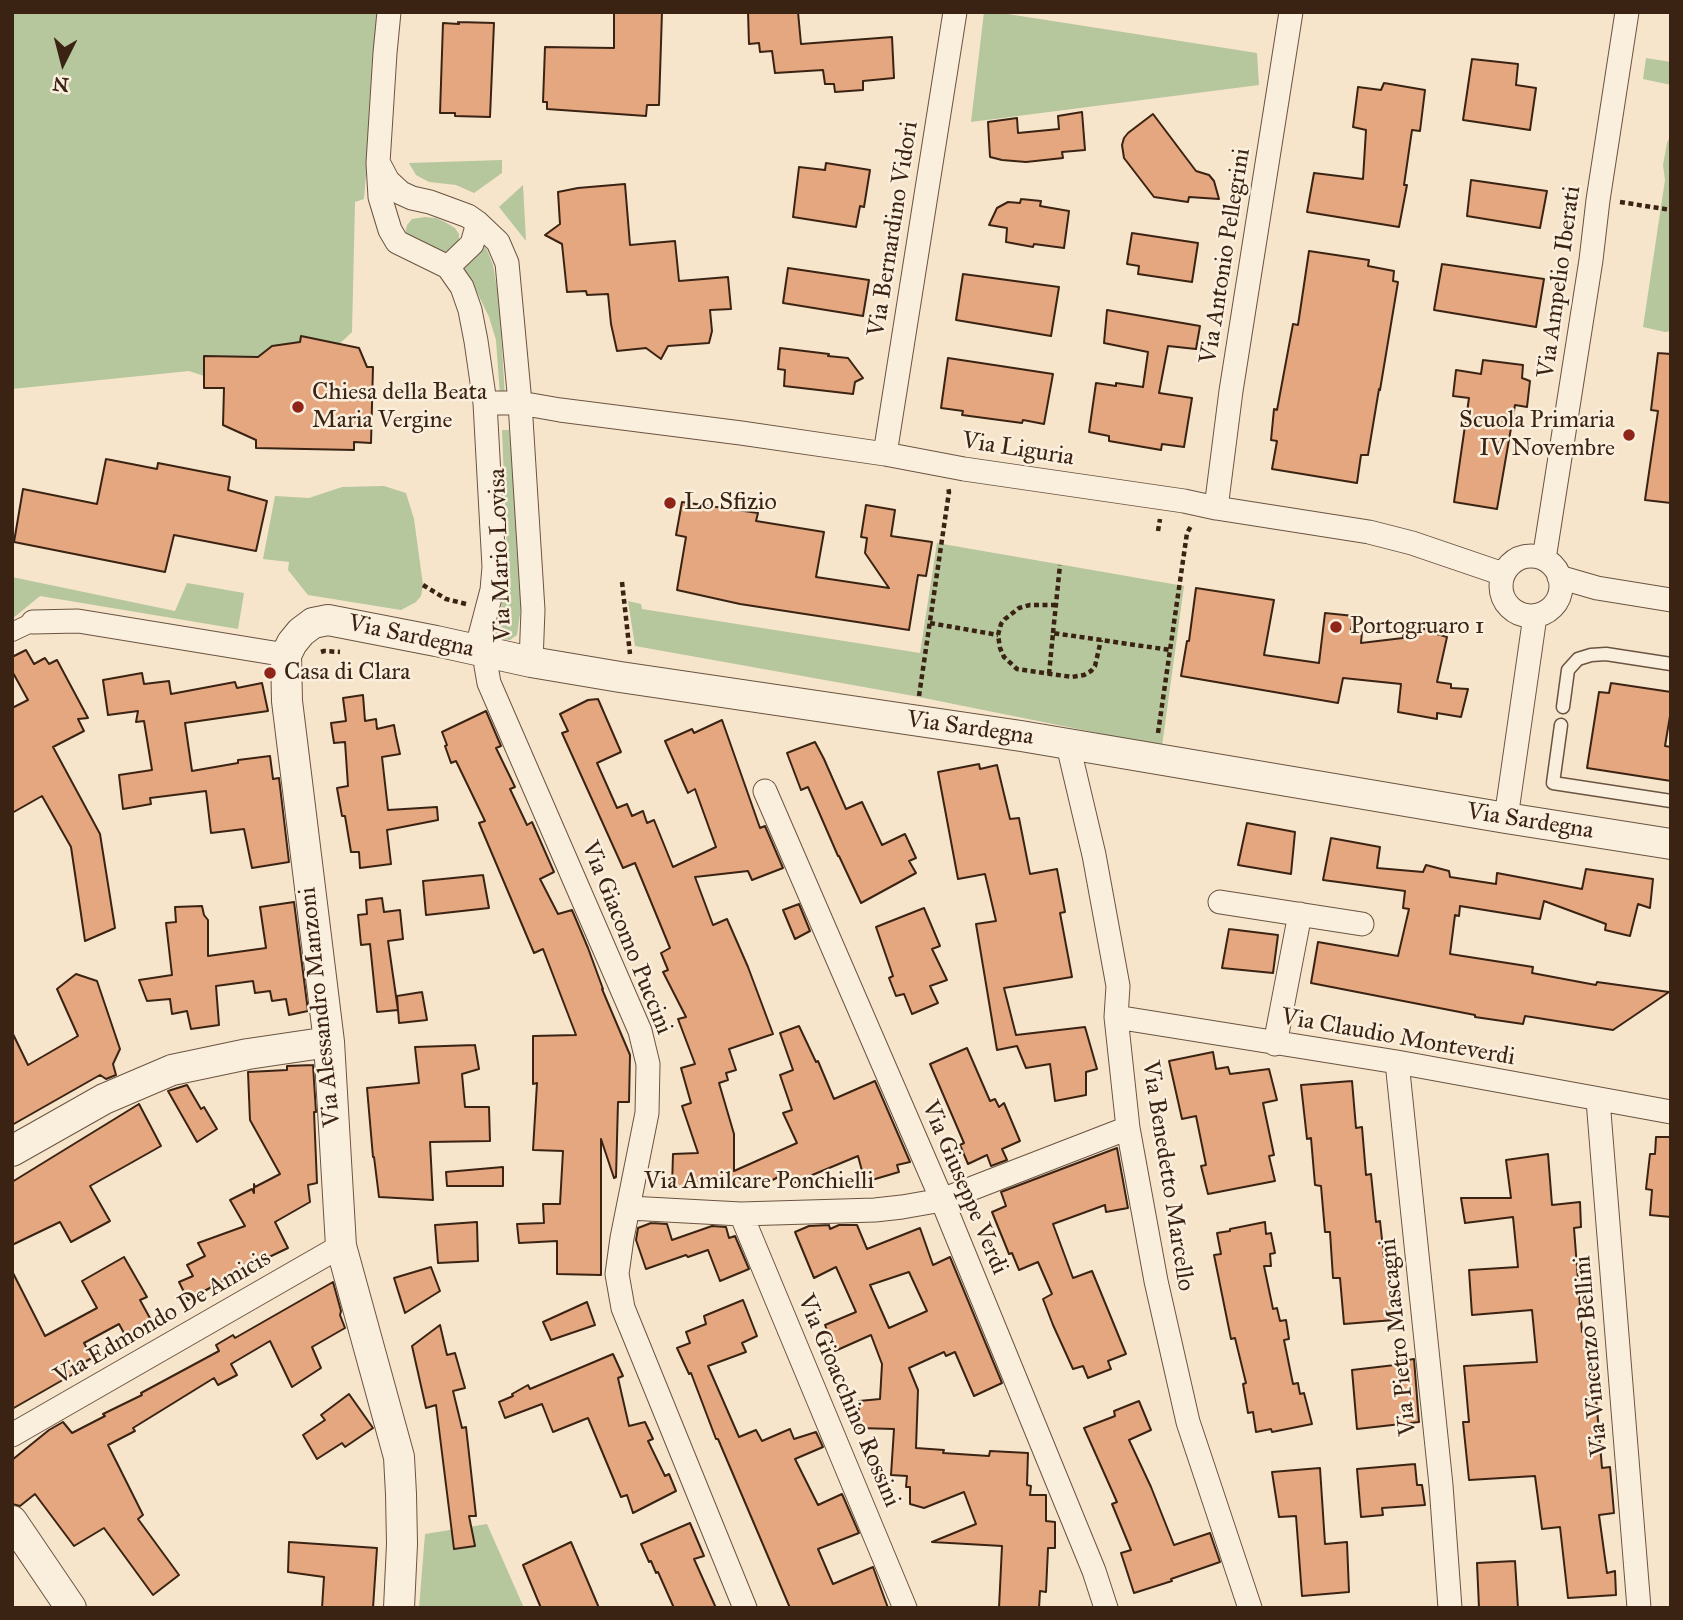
<!DOCTYPE html>
<html>
<head>
<meta charset="utf-8">
<style>
  body { margin:0 }
  #map { position:relative; width:1683px; height:1620px; overflow:hidden; background:#f7e5cb; font-family:"IM FELL Great Primer",serif }
  canvas { display:block }
  .frame { position:absolute; inset:0; border:14px solid #3b2313; pointer-events:none }
  .north { position:absolute; left:28px; top:28px; width:70px; height:70px; -webkit-text-stroke:5px #faeedd; paint-order:stroke; rotate:186deg; font-size:19px; font-weight:700; line-height:28px; text-align:center; color:#3b2313 }
  .north::after { content:''; display:block; margin:auto; width:24px; height:32px; background:#3b2313; clip-path:polygon(50% 0,100% 100%,50% 72%,0 100%) }
</style>
</head>
<body>
<div id="map">
<canvas width="1683" height="1620"></canvas>
<div class="frame"></div>
<div class="north">N</div>
</div>
<script>
const ctx = document.querySelector('canvas').getContext('2d');
ctx.lineJoin = 'round';
function fill(path, color) {
  ctx.fillStyle = color;
  ctx.fill(path, 'evenodd');
}
function shape(rows) {
  const path = new Path2D();
  for (const r of rows) {
    if (r.length === 3) {
      path.moveTo(r[0] + r[2], r[1]);
      path.arc(r[0], r[1], r[2], 0, 2 * Math.PI);
      continue;
    }
    path.moveTo(r[0], r[1]);
    for (let i = 2; i < r.length; i += 2) path.lineTo(r[i], r[i + 1]);
  }
  return path;
}
function trace(path, color, width, dash) {
  ctx.strokeStyle = color;
  ctx.lineWidth = width;
  ctx.lineCap = dash ? 'butt' : 'round';
  ctx.setLineDash(dash || []);
  ctx.stroke(path);
}
function drawText(font, color, halo, rows, align = 'center') {
  ctx.font = font + ' "IM FELL Great Primer",serif';
  ctx.lineWidth = 5;
  ctx.setLineDash([]);
  ctx.textBaseline = 'middle';
  ctx.strokeStyle = halo;
  ctx.fillStyle = color;
  for (const [text, x, y, turn = 0] of rows) {
    ctx.save();
    ctx.translate(x, y);
    ctx.rotate((+turn || 0) * Math.PI / 180);
    ctx.textAlign = isNaN(turn) ? turn : align;
    if (halo) ctx.strokeText(text, 0, 0);
    ctx.fillText(text, 0, 0);
    ctx.restore();
  }
}
const green = shape([
  [12,12,380,12,364,199,355,202,352,332,333,350,300,342,272,346,258,357,205,356,204,376,189,371,12,389],
  [984,12,995,12,1257,53,1259,85,971,122],
  [1646,58,1671,62,1671,85,1643,79],
  [1671,134,1671,331,1665,332,1643,327,1665,180,1663,165,1667,143],
  [502,160,502,173,474,193,456,185,429,182,416,175,409,163],
  [523,185,526,241,499,207],
  [425,217,436,218,445,222,455,228,459,234,459,242,448,254,440,254,405,234,407,225,412,219],
  [481,242,487,250,493,265,499,300,505,397,500,396,496,340,489,317,474,286,458,262],
  [502,430,509,430,514,481,517,553,522,600,517,635,510,640,499,639,494,632,494,626,500,611,508,579],
  [384,486,406,493,414,519,423,585,421,596,416,602,401,610,308,595,288,570,289,562,263,559,275,496,309,498,342,487],
  [937,543,1184,586,1162,746,914,696,635,646,628,601,641,604,642,609,920,653],
  [12,577,175,611,187,583,244,593,238,629,40,596,12,619],
  [487,1524,524,1608,419,1608,425,1534]
]);
const building = shape([
  [614,12,662,12,659,105,647,105,646,116,547,109,547,102,543,102,545,47,614,48,614,12],
  [748,12,798,12,801,44,892,37,894,78,863,81,863,90,835,92,834,84,825,84,823,70,775,73,772,51,760,52,759,43,749,44,748,12],
  [458,22,494,23,490,117,455,116,455,113,440,113,443,23,459,24,458,22],
  [1472,59,1518,64,1516,85,1536,88,1530,130,1463,120,1472,59],
  [1384,83,1425,90,1420,131,1412,130,1404,185,1407,185,1399,227,1307,212,1314,173,1363,179,1366,130,1353,127,1358,87,1381,90,1384,83],
  [1082,112,1085,150,1062,152,1063,158,1026,162,1002,160,990,157,988,122,1017,118,1018,133,1059,129,1058,116,1082,112],
  [1153,114,1196,171,1209,175,1214,181,1219,199,1189,197,1188,202,1154,197,1124,158,1122,145,1124,138,1128,133,1153,114],
  [826,163,870,170,864,207,860,206,856,227,793,217,799,167,825,170,826,163],
  [1471,180,1547,191,1540,228,1467,216,1471,180],
  [625,184,630,245,675,241,679,281,728,277,731,309,710,310,712,331,709,343,668,346,661,359,646,348,617,351,611,324,608,294,587,295,586,291,567,292,562,244,545,235,560,224,558,192,578,188,625,184],
  [1021,199,1041,201,1040,206,1069,211,1064,248,1034,244,1033,247,1006,242,1007,228,989,225,997,208,1008,202,1020,203,1021,199],
  [1132,233,1198,243,1192,282,1138,274,1139,266,1127,264,1132,233],
  [1309,251,1369,260,1368,266,1394,271,1393,281,1398,282,1380,390,1379,389,1368,455,1361,455,1357,483,1272,469,1277,441,1271,440,1274,409,1277,410,1293,324,1298,325,1309,251],
  [1442,264,1544,279,1536,327,1434,310,1442,264],
  [788,268,869,280,863,316,783,303,788,268],
  [963,274,1059,287,1051,336,956,320,963,274],
  [1107,310,1200,326,1196,349,1168,346,1159,393,1192,398,1184,447,1162,444,1161,450,1109,441,1109,436,1089,432,1096,383,1116,386,1116,383,1143,387,1148,352,1104,343,1107,310],
  [301,336,359,348,367,367,373,367,371,443,354,442,354,450,256,448,256,440,223,425,224,388,204,388,204,356,258,357,272,346,300,342,301,336],
  [780,348,829,354,828,356,848,358,863,378,855,382,853,394,784,386,785,370,778,369,780,348],
  [1658,353,1671,354,1671,503,1645,500,1658,411,1651,410,1658,353],
  [948,358,1053,374,1044,424,1023,420,1022,423,962,415,963,411,941,408,948,358],
  [1483,360,1523,365,1522,378,1530,381,1527,407,1515,405,1497,509,1454,502,1469,398,1453,396,1456,370,1481,374,1483,360],
  [106,459,157,469,158,463,230,477,228,490,267,501,256,551,174,535,165,572,14,542,23,489,97,504,106,459],
  [682,502,758,513,756,521,824,532,816,577,889,588,865,553,867,538,861,537,866,505,895,510,891,536,932,542,926,576,918,575,909,630,740,604,677,590,686,537,676,535,682,502],
  [1196,588,1274,600,1264,655,1319,663,1325,613,1354,616,1351,630,1362,632,1361,643,1403,638,1404,626,1438,631,1437,634,1447,637,1437,682,1451,684,1451,688,1468,689,1461,717,1437,713,1437,719,1398,712,1401,684,1343,678,1338,703,1181,676,1187,641,1189,641,1196,588],
  [26,650,34,664,45,658,49,664,57,660,88,718,78,719,84,731,53,747,100,834,115,928,85,941,71,847,42,796,12,813,12,708,28,700,12,671,12,657,26,650],
  [142,673,144,684,169,681,171,694,235,682,237,688,262,683,268,711,185,723,192,771,238,763,238,760,270,756,273,779,279,778,289,862,252,868,244,829,211,833,206,791,150,798,151,804,123,809,119,775,152,770,144,721,136,722,138,711,108,715,103,680,142,673],
  [1611,683,1671,692,1671,710,1665,746,1671,747,1671,781,1587,768,1599,692,1609,693,1611,683],
  [363,695,365,721,376,719,377,729,394,725,396,736,400,754,382,757,388,810,437,807,438,820,387,830,391,864,360,868,359,852,351,852,345,816,342,816,337,788,348,786,345,742,334,743,331,723,346,721,343,698,363,695],
  [598,699,621,752,597,763,617,808,627,804,632,816,643,811,647,823,654,820,673,867,716,847,695,789,688,793,665,741,692,729,694,733,722,720,760,828,765,826,783,868,752,880,748,871,695,877,713,925,727,919,748,967,773,1034,729,1049,736,1070,726,1073,728,1080,719,1083,734,1134,734,1171,797,1143,783,1113,792,1110,780,1075,793,1070,780,1033,799,1026,816,1062,818,1061,834,1099,875,1081,910,1162,897,1165,899,1172,865,1182,858,1156,793,1183,788,1172,759,1187,672,1187,673,1154,698,1153,682,1106,691,1103,681,1068,695,1064,678,1019,686,1017,663,972,668,970,661,953,670,948,635,863,623,868,562,733,568,731,560,714,588,700,598,699],
  [486,711,501,746,496,748,515,787,510,789,527,825,532,822,554,872,540,879,558,914,572,910,588,948,603,989,602,989,630,1055,629,1102,618,1102,616,1177,614,1178,601,1139,601,1275,557,1274,557,1241,519,1243,517,1224,544,1223,543,1204,560,1204,563,1151,533,1150,537,1083,533,1084,533,1036,576,1035,543,949,534,953,479,823,485,821,456,761,451,763,445,746,447,745,442,732,486,711],
  [815,742,824,759,846,809,862,802,882,845,905,834,916,858,909,861,916,873,861,903,839,856,838,856,808,787,801,790,787,753,815,742],
  [979,764,980,769,997,765,1010,819,1019,818,1030,874,1057,869,1065,912,1060,913,1072,977,1004,988,1016,1035,1085,1027,1097,1069,1086,1072,1086,1095,1055,1101,1050,1064,1026,1068,1017,1046,997,1050,976,924,996,921,985,874,958,879,938,772,979,764],
  [1247,823,1295,832,1291,874,1238,865,1247,823],
  [1331,838,1380,847,1377,868,1423,872,1426,865,1449,871,1450,877,1496,884,1497,873,1582,889,1586,869,1653,879,1650,908,1638,904,1630,936,1605,930,1606,924,1544,901,1540,919,1460,906,1459,916,1455,915,1450,954,1533,967,1532,973,1596,985,1597,982,1669,992,1613,1030,1525,1016,1523,1024,1475,1017,1475,1015,1311,983,1318,942,1398,956,1409,909,1403,908,1405,891,1323,880,1331,838],
  [483,875,489,908,426,915,423,881,483,875],
  [382,898,384,912,400,910,403,939,388,941,398,1010,377,1012,370,944,361,945,358,915,367,914,366,900,382,898],
  [294,902,308,1011,289,1015,286,999,272,1001,270,991,255,993,253,981,216,986,219,1025,191,1029,187,1011,172,1014,170,999,147,1001,139,980,172,975,166,923,176,922,175,907,202,906,204,915,208,920,208,956,266,948,260,907,294,902],
  [799,904,810,931,795,939,783,910,799,904],
  [924,908,940,946,932,949,947,980,930,986,938,1003,912,1014,904,994,896,996,889,978,893,976,876,927,924,908],
  [1229,929,1278,935,1273,973,1222,968,1229,929],
  [76,974,97,981,120,1049,113,1064,116,1075,106,1079,100,1075,12,1125,12,1032,28,1065,78,1036,57,989,76,974],
  [422,992,427,1020,399,1023,397,996,422,992],
  [475,1045,479,1069,462,1074,465,1107,489,1107,490,1141,430,1142,433,1200,379,1197,374,1157,373,1157,367,1088,419,1083,415,1047,475,1045],
  [967,1048,990,1101,995,1099,999,1107,1004,1103,1020,1141,1002,1149,1007,1160,991,1166,987,1155,968,1164,960,1145,964,1143,930,1064,967,1048],
  [1213,1052,1216,1069,1228,1067,1230,1074,1269,1069,1277,1100,1263,1103,1274,1155,1269,1156,1275,1181,1208,1194,1201,1166,1206,1165,1196,1116,1182,1119,1169,1061,1213,1052],
  [313,1065,316,1112,314,1112,317,1183,308,1185,310,1202,275,1222,288,1248,246,1268,188,1300,179,1282,193,1276,187,1265,205,1256,198,1243,245,1226,230,1200,252,1189,254,1193,254,1184,255,1187,280,1174,250,1120,248,1072,287,1070,287,1066,313,1065],
  [1352,1081,1356,1128,1362,1127,1366,1175,1371,1174,1376,1222,1380,1221,1385,1267,1389,1266,1394,1320,1344,1324,1340,1278,1333,1278,1330,1232,1325,1232,1321,1186,1315,1185,1311,1138,1307,1139,1301,1085,1352,1081],
  [187,1085,201,1109,204,1107,217,1129,197,1142,168,1091,187,1085],
  [139,1104,161,1146,90,1186,110,1221,71,1242,60,1222,12,1245,12,1182,139,1104],
  [1656,1137,1671,1137,1671,1217,1650,1215,1652,1190,1646,1189,1650,1154,1655,1154,1656,1137],
  [1117,1148,1128,1208,1106,1212,1105,1205,1053,1224,1073,1278,1092,1271,1126,1354,1108,1361,1111,1369,1088,1378,1083,1366,1073,1369,1053,1325,1043,1299,1052,1294,1038,1262,1019,1270,1012,1253,1009,1254,992,1212,1006,1206,1001,1192,1117,1148],
  [1548,1154,1552,1205,1580,1202,1581,1227,1574,1228,1582,1332,1591,1337,1602,1468,1610,1467,1614,1513,1599,1515,1607,1573,1615,1571,1616,1595,1568,1598,1560,1527,1542,1529,1535,1476,1469,1480,1463,1422,1469,1422,1464,1366,1537,1362,1532,1310,1472,1315,1469,1270,1518,1267,1513,1217,1465,1223,1461,1198,1511,1198,1506,1160,1548,1154],
  [503,1167,503,1186,447,1186,446,1172,503,1167],
  [477,1222,478,1261,438,1263,435,1225,477,1222],
  [1265,1222,1266,1234,1271,1233,1275,1253,1270,1254,1271,1266,1264,1266,1273,1309,1277,1308,1280,1321,1286,1320,1289,1339,1284,1340,1293,1384,1298,1383,1300,1394,1304,1393,1312,1424,1272,1432,1271,1429,1256,1432,1253,1412,1248,1413,1243,1384,1246,1383,1235,1338,1231,1339,1214,1255,1221,1254,1217,1233,1230,1231,1230,1229,1265,1222],
  [651,1223,667,1224,672,1240,712,1226,726,1227,729,1238,735,1236,749,1269,720,1281,708,1250,688,1257,686,1255,646,1269,636,1240,638,1228,651,1223],
  [829,1225,830,1229,839,1225,857,1225,867,1249,920,1228,933,1265,950,1257,1002,1383,974,1396,955,1352,946,1356,944,1352,909,1368,918,1390,916,1448,944,1450,943,1453,989,1456,990,1451,1028,1453,1027,1485,1031,1486,1030,1495,1046,1495,1046,1521,1055,1522,1055,1548,1048,1548,1046,1592,1040,1591,1039,1608,999,1608,1002,1546,932,1542,976,1524,964,1492,924,1508,910,1504,910,1487,906,1487,907,1476,891,1475,894,1429,858,1428,859,1401,880,1399,882,1364,871,1335,835,1351,825,1325,856,1312,836,1267,814,1278,795,1232,809,1226,829,1225],
  [909,1272,927,1311,889,1328,870,1285,909,1272],
  [124,1257,147,1297,140,1300,151,1320,125,1335,119,1324,84,1343,92,1358,79,1365,82,1369,12,1409,12,1271,45,1336,97,1308,82,1281,124,1257],
  [431,1267,440,1291,405,1313,394,1278,431,1267],
  [333,1282,341,1311,340,1315,345,1328,312,1347,321,1368,292,1387,270,1341,231,1364,237,1375,218,1385,214,1378,133,1428,135,1431,108,1445,143,1515,138,1519,179,1575,153,1595,104,1528,74,1546,35,1494,20,1506,12,1504,12,1460,49,1430,63,1422,72,1433,105,1416,103,1414,142,1395,141,1393,219,1351,216,1345,233,1335,235,1338,333,1282],
  [743,1300,757,1336,742,1343,746,1352,708,1366,739,1437,756,1430,762,1441,790,1429,794,1439,816,1432,823,1447,795,1459,818,1505,842,1494,859,1533,818,1549,833,1584,873,1567,888,1608,790,1608,718,1439,716,1439,691,1373,689,1374,677,1348,690,1343,686,1332,706,1324,704,1316,743,1300],
  [587,1302,595,1325,551,1340,543,1322,587,1302],
  [440,1325,447,1355,455,1353,465,1388,453,1391,462,1428,466,1427,476,1516,469,1516,475,1546,454,1549,436,1405,426,1408,412,1346,440,1325],
  [613,1354,623,1376,618,1378,629,1426,645,1422,653,1439,648,1441,665,1476,669,1474,676,1491,633,1513,627,1495,621,1497,588,1418,553,1432,542,1404,505,1418,499,1402,513,1396,512,1394,528,1385,530,1389,613,1354],
  [1414,1359,1419,1422,1357,1429,1352,1370,1395,1365,1394,1362,1414,1359],
  [349,1394,373,1428,345,1447,342,1443,317,1459,303,1435,325,1420,321,1415,349,1394],
  [1139,1401,1151,1430,1129,1440,1151,1487,1174,1545,1210,1533,1220,1562,1171,1579,1172,1581,1134,1593,1121,1553,1131,1550,1112,1504,1117,1502,1084,1428,1115,1416,1114,1411,1139,1401],
  [1415,1464,1417,1485,1422,1485,1425,1505,1382,1508,1383,1515,1361,1517,1357,1469,1415,1464],
  [1320,1468,1325,1544,1347,1542,1349,1592,1302,1596,1296,1516,1279,1517,1272,1472,1320,1468],
  [690,1523,704,1556,694,1559,716,1608,674,1608,658,1572,656,1573,651,1561,649,1562,641,1544,690,1523],
  [289,1542,377,1548,373,1608,322,1608,324,1577,288,1572,289,1542],
  [571,1542,599,1608,541,1608,523,1565,571,1542],
  [1515,1561,1518,1608,1479,1608,1477,1563,1515,1561]
]);
const path = shape([
  [1620,202,1671,210],
  [1158,531,1160,519],
  [622,582,630,654],
  [423,585,446,599,466,604],
  [1056,605,1030,605,1019,608,1005,619,1001,624,998,635,1000,648,1004,657,1017,669,1072,677,1084,675,1091,671,1095,666,1101,640],
  [930,623,998,635],
  [1053,633,1060,565],
  [321,652,324,651,340,652],
  [1049,674,1053,633,1170,650],
  [919,696,949,492,948,487],
  [1158,733,1187,533,1191,526]
]);
const service = shape([
  [1563,707,1568,670,1578,659,1591,655,1606,654,1671,664],
  [1561,725,1553,783,1671,801]
]);
const pedestrian = shape([
  [12,632,33,622]
]);
const minor = shape([
  [389,12,385,53,378,163,380,197,390,230,397,242,448,267,462,287,470,310,476,341,485,403,494,567,492,590,476,651],
  [379,164,388,181,401,193,412,198,430,202,468,216,478,223,498,242,507,263,520,403,533,610,531,662],
  [448,267,472,244,478,223],
  [485,403,520,403,560,410,741,433,885,454,964,469,1184,501,1216,508,1369,532,1412,543,1503,574],
  [885,454,955,12],
  [1216,508,1231,391,1291,12],
  [1531,586,30],
  [1544,559,1591,260,1598,200,1627,12],
  [1559,577,1597,588,1671,600],
  [33,622,78,621,286,655],
  [485,653,486,666,489,683,640,1031,648,1064,647,1113,622,1238,617,1274,623,1308,745,1608],
  [1068,745,1094,855,1118,986,1116,1017,1128,1128,1156,1281,1188,1422,1250,1608],
  [765,791,942,1200,1094,1571,1106,1608],
  [1506,818,1535,616],
  [1220,902,1362,924],
  [1116,1017,1397,1062,1671,1112],
  [1275,1044,1300,914],
  [1397,1062,1441,1485,1450,1608],
  [1598,1100,1639,1608],
  [629,1208,741,1214,875,1210,902,1207,942,1200,1128,1128],
  [741,1214,905,1608],
  [12,1435,341,1246]
]);
const tertiary = shape([
  [12,1151,104,1099,172,1070,248,1054,329,1042],
  [12,1521,71,1608],
  [399,1608,402,1544,401,1494,399,1457,341,1246,329,1042,287,701,286,655,292,643,301,632,313,623,328,620,436,641,531,662,620,677,1021,736,1506,818,1671,844]
]);
const markers = [
  [298,407,7,"#8f2418"],
  [1629,435,7,"#8f2418"],
  [670,503,7,"#8f2418"],
  [1336,627,7,"#8f2418"],
  [270,673,7,"#8f2418"]
];
const streetNames = [
  ["Via Bernardino Vidori",894,229,-81],
  ["Via Antonio Pellegrini",1226,256,-81],
  ["Via Ampelio Iberati",1560,282,-82],
  ["Via Liguria",1018,450,9],
  ["Via Mario Lovisa",501,555,-92],
  ["Via Sardegna",411,637,12],
  ["Via Sardegna",970,729,8],
  ["Via Sardegna",1530,822,9],
  ["Via Giacomo Puccini",626,938,68],
  ["Via Alessandro Manzoni",321,1007,-96],
  ["Via Claudio Monteverdi",1398,1038,10],
  ["Via Benedetto Marcello",1167,1176,81],
  ["Via Amilcare Ponchielli",759,1182],
  ["Via Giuseppe Verdi",964,1188,67],
  ["Via Edmondo De Amicis",163,1318,-30],
  ["Via Pietro Mascagni",1399,1337,-96],
  ["Via Vincenzo Bellini",1592,1356,-95],
  ["Via Gioacchino Rossini",848,1401,67]
];
const poiNames = [
  ["Chiesa della Beata",312,393],
  ["Maria Vergine",312,421],
  ["Scuola Primaria",1615,421,"right"],
  ["IV Novembre",1615,449,"right"],
  ["Lo Sfizio",684,503],
  ["Portogruaro 1",1350,627],
  ["Casa di Clara",284,673]
];
fill(green, '#b6c69d');
fill(building, '#e4a780');
trace(building, '#3b2313', 2);
trace(service, '#6a5441', 15);
trace(pedestrian, '#6a5441', 20);
trace(minor, '#6a5441', 25);
trace(tertiary, '#6a5441', 32);
trace(path, '#3b2313', 4.5, [5, 3.5]);
trace(service, '#faeedd', 12);
trace(pedestrian, '#faeedd', 18);
trace(minor, '#faeedd', 23);
trace(tertiary, '#faeedd', 30);
for (const [x, y, r, color] of markers) {
  const dot = new Path2D();
  dot.arc(x, y, r, 0, 2 * Math.PI);
  ctx.fillStyle = color;
  ctx.fill(dot);
  trace(dot, '#faeedd', 2.5);
}
drawText('24px', '#3b2313', '#faeedd', streetNames);
drawText('24px', '#3b2313', '#faeedd', poiNames, 'left');
</script>
</body>
</html>
